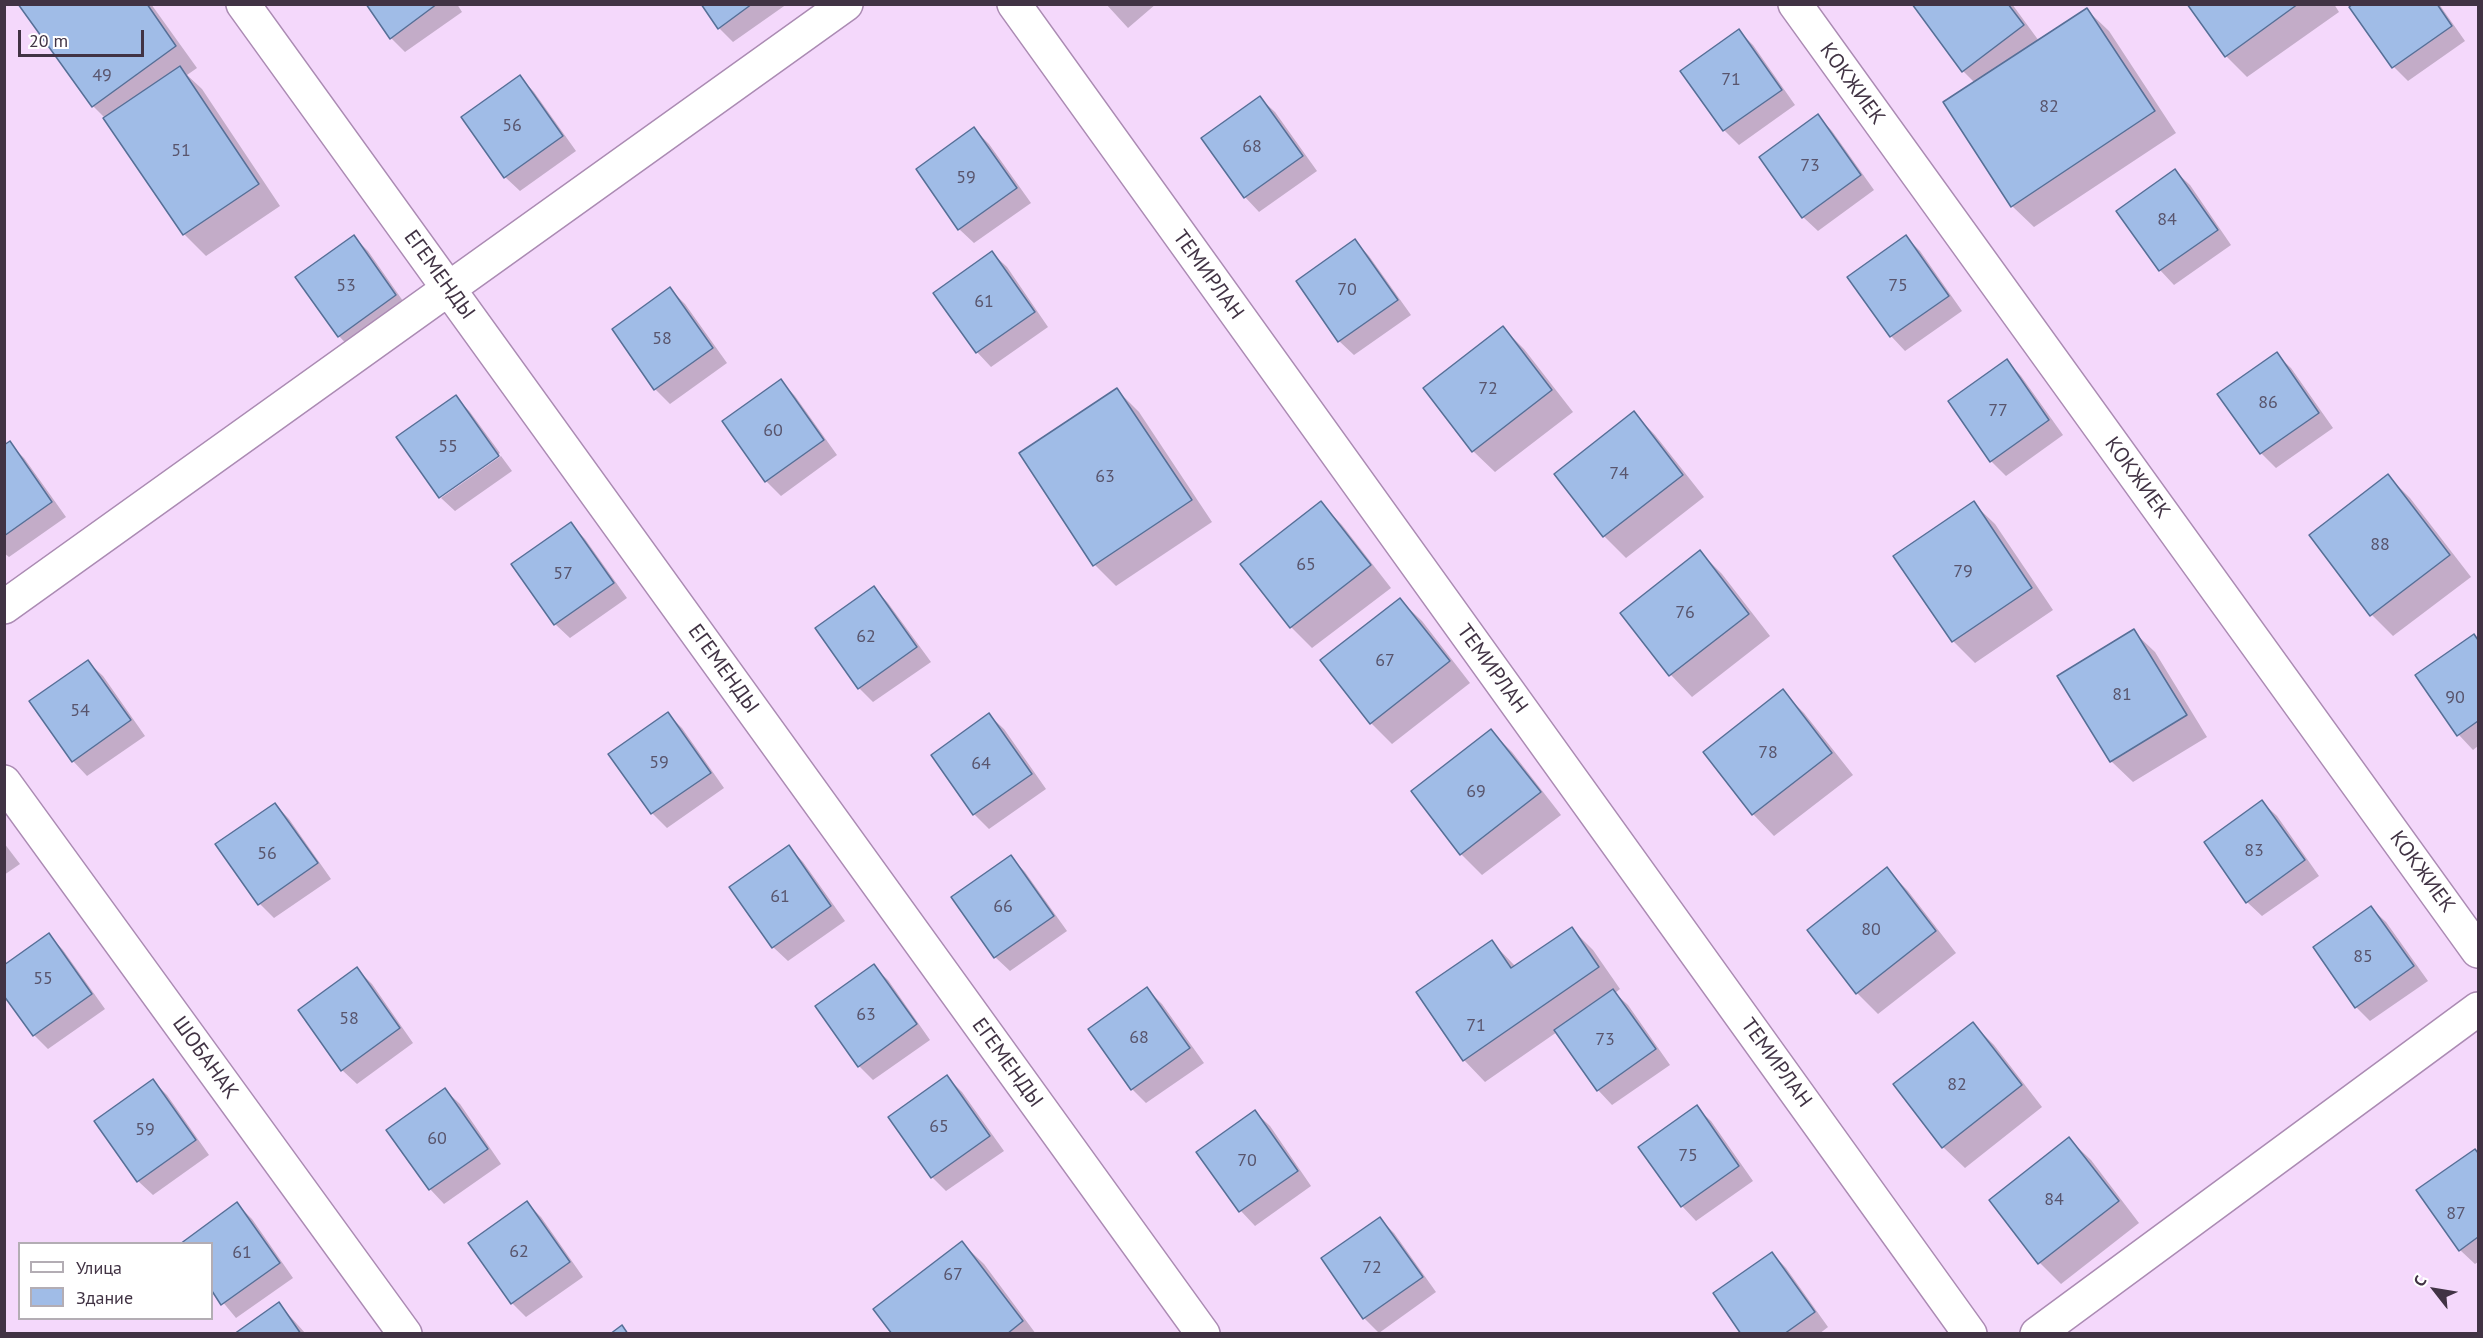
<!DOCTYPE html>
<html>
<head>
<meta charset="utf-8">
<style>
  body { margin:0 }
  #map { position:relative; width:2483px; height:1338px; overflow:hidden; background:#f4d8fb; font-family:"PT Sans",sans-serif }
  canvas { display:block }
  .frame { position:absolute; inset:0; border:6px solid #413344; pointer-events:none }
  .legend { position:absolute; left:18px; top:1242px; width:195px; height:78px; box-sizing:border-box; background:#fff; border:2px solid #b3adb4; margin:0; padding:8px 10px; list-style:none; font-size:18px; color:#413344 }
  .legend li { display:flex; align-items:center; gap:12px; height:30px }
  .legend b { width:30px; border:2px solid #b3adb4 }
  .north { position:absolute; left:2405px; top:1260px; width:60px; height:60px; -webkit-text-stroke:4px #fff; paint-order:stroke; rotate:301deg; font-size:16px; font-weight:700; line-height:24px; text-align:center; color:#413344 }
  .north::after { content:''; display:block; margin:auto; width:21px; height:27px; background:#413344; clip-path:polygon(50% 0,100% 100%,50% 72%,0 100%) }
  .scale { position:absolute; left:18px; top:30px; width:126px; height:27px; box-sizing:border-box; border:3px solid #413344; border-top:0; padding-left:8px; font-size:18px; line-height:21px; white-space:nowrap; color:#413344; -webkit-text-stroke:4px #fff; paint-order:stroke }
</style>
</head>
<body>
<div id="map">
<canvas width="2483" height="1338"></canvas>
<div class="frame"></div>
<ul class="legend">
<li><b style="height:8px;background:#fff"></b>Улица</li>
<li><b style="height:16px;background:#a0bce7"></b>Здание</li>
</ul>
<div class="north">С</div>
<div class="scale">20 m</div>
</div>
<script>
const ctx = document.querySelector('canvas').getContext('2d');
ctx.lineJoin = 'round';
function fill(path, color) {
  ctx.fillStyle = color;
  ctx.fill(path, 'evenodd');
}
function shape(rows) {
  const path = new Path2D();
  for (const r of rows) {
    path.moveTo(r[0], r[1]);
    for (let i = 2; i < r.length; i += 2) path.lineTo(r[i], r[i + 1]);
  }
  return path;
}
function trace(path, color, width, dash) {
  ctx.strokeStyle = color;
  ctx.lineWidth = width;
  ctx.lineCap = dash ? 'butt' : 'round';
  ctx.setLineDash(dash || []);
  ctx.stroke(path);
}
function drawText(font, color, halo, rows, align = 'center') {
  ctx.font = font + ' "PT Sans",sans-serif';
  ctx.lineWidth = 5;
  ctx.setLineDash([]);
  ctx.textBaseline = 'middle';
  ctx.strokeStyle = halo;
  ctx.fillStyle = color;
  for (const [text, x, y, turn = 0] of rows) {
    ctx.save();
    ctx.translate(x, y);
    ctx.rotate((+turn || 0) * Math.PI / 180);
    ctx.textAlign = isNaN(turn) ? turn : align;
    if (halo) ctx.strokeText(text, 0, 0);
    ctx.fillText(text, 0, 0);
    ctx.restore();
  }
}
const shadow = shape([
  [20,4,151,4,197,68,187,75,202,89,280,206,206,256,184,234,105,118,93,106],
  [368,4,457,4,462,12,405,52,391,38],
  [703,4,787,4,733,42,719,28],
  [1106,4,1156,4,1128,28],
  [1913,4,2012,4,2039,41,2087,10,2109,31,2176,133,2034,227,2012,206,1975,83,1963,71],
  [2189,4,2334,4,2339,12,2247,77,2226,56],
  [2356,4,2439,4,2465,41,2408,81,2394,67],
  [1739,31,1753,45,1795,105,1739,145,1724,130,1682,71],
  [520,77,534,92,576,151,520,191,505,177],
  [1260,98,1275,112,1317,171,1259,212,1245,197],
  [1818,116,1832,131,1874,190,1818,231,1803,217],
  [974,129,989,144,1031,203,974,243,959,229],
  [2175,171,2190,185,2231,245,2174,285,2160,270,2118,211],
  [354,237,368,251,410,311,353,351,339,336],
  [1906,237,1920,251,1962,311,1905,351,1891,336],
  [1355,241,1369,256,1411,315,1354,355,1339,341],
  [992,253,1007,267,1048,327,991,367,977,352],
  [670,289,685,304,727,363,670,404,655,389,614,330],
  [1503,328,1524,349,1573,412,1495,472,1473,451,1425,389],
  [2276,354,2291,368,2333,428,2276,468,2261,453],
  [2007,361,2021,376,2063,435,2006,476,1991,461,1950,402],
  [781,381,795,396,837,455,781,496,766,481,724,422],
  [1117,390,1139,412,1212,522,1116,586,1095,565],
  [456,397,470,412,500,453,441,495,441,497,398,437],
  [1634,413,1655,435,1704,497,1626,558,1604,536,1556,474],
  [9,443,24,458,66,517,9,557,4,553,4,447],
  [501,456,512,471,455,511,441,498],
  [2388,476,2410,498,2471,577,2393,636,2372,615,2312,535],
  [1321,503,1342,525,1391,588,1312,648,1291,627],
  [1973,503,1995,524,2053,610,1975,663,1953,641,1895,556],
  [571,524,585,539,627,598,570,638,555,624],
  [1700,552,1722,574,1770,636,1692,697,1671,675,1622,613],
  [874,588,888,603,931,662,873,702,859,688],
  [1400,600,1422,621,1470,683,1392,744,1371,723],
  [2133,631,2155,652,2207,737,2133,782,2111,761],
  [2474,636,2478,641,2478,746,2473,750,2459,735,2417,676],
  [88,662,103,676,145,736,87,776,73,761,31,702],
  [1782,691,1804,713,1853,775,1774,836,1753,814,1705,752],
  [668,714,682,728,724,788,667,828,652,813,610,754],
  [989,715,1004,729,1046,789,989,829,974,814],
  [1491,731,1512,752,1561,815,1482,875,1461,854],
  [2262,802,2277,816,2319,876,2262,916,2247,902],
  [275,804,289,819,331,879,274,918,260,904],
  [4,843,20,864,4,875],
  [789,847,803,862,845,921,788,961,773,947],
  [1011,857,1025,872,1067,931,1010,971,995,957],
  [1887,869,1908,891,1956,953,1878,1014,1857,993],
  [2371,908,2386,922,2428,981,2370,1021,2356,1007],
  [1572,929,1593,950,1620,989,1615,993,1628,1005,1670,1065,1612,1105,1598,1090,1557,1032,1485,1082,1464,1060,1492,942,1516,967],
  [49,935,63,950,105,1009,48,1049,34,1035],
  [873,966,888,980,930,1040,873,1080,859,1066],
  [357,969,372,984,413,1043,357,1084,342,1070],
  [1147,989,1162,1004,1204,1063,1146,1103,1132,1089],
  [1973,1024,1994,1045,2042,1107,1965,1168,1943,1147],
  [947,1077,962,1092,1004,1151,946,1191,932,1177],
  [153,1081,167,1095,209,1155,153,1195,138,1181],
  [445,1090,460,1104,501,1164,444,1204,430,1189],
  [1696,1107,1711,1121,1753,1181,1696,1221,1682,1206],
  [1255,1112,1270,1126,1311,1186,1255,1226,1241,1211,1199,1152],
  [2069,1139,2091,1160,2139,1223,2061,1284,2040,1263],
  [2475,1151,2478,1154,2478,1262,2475,1264,2460,1250],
  [527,1203,541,1217,583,1277,526,1317,512,1303],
  [237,1204,252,1219,293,1278,236,1318,212,1289,212,1244],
  [1380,1219,1394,1233,1436,1292,1379,1333,1364,1318,1323,1259],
  [962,1243,984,1264,1036,1334,894,1334],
  [1772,1253,1786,1268,1828,1327,1819,1334,1743,1334],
  [279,1304,306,1334,236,1334]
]);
const building = shape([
  [18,4,147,4,176,46,92,107,18,4],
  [366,4,437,4,390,39,366,4],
  [701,4,752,4,718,29,701,4],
  [1912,4,2008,4,2024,25,1962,72,1912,4],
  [2187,4,2298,4,2225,57,2187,4],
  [2353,4,2437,4,2452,26,2392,68,2349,7,2353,4],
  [2087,8,2155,111,2011,207,1943,102,2087,8],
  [1739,29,1782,90,1723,131,1680,71,1739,29],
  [180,66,259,184,183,235,103,118,180,66],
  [520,75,563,136,504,178,461,117,520,75],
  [1260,96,1303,156,1244,198,1201,138,1260,96],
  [1818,114,1861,175,1802,218,1759,157,1818,114],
  [974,127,1017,188,958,230,916,169,974,127],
  [2175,169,2218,230,2159,271,2116,211,2175,169],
  [354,235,396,295,338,337,295,277,354,235],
  [1906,235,1949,296,1890,337,1847,277,1906,235],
  [1355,239,1398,300,1338,342,1296,281,1355,239],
  [992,251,1035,312,976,353,933,293,992,251],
  [670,287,713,348,654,390,612,329,670,287],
  [1503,326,1552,390,1472,452,1423,388,1503,326],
  [2277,352,2319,413,2260,454,2217,394,2277,352],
  [2007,359,2049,420,1990,462,1948,401,2007,359],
  [781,379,824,440,765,482,722,421,781,379],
  [1117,388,1192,500,1093,566,1019,453,1117,388],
  [456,395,499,456,439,498,396,437,456,395],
  [1634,411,1683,475,1603,537,1554,474,1634,411],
  [10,441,52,502,4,536,4,445,10,441],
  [2388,474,2450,555,2370,616,2309,535,2388,474],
  [1321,501,1371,565,1290,628,1240,564,1321,501],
  [1974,501,2032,588,1952,642,1893,556,1974,501],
  [571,522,614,583,554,625,511,564,571,522],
  [1700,550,1749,614,1669,676,1620,613,1700,550],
  [874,586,917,647,858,689,815,628,874,586],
  [1400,598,1450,661,1370,724,1320,660,1400,598],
  [2134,629,2187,715,2110,762,2057,676,2134,629],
  [2474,634,2478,640,2478,721,2457,736,2415,675,2474,634],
  [88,660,131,720,72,762,29,701,88,660],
  [1783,689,1832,753,1752,815,1703,752,1783,689],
  [668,712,711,773,651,814,608,754,668,712],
  [989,713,1032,774,973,815,931,755,989,713],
  [1491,729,1541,792,1460,855,1411,791,1491,729],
  [2262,800,2305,860,2246,903,2204,842,2262,800],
  [275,803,318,863,258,905,215,844,275,803],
  [789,845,831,906,772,948,729,887,789,845],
  [1011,855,1054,916,994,958,951,897,1011,855],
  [1887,867,1936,931,1856,994,1807,930,1887,867],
  [2371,906,2414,966,2355,1008,2313,947,2371,906],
  [1572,927,1599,967,1463,1061,1416,992,1492,940,1511,968,1572,927],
  [49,933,92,994,33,1036,4,996,4,965,49,933],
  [874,964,917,1024,858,1067,815,1006,874,964],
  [357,967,400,1028,341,1071,298,1010,357,967],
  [1147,987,1190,1048,1131,1090,1088,1029,1147,987],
  [1613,989,1656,1049,1597,1091,1554,1030,1613,989],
  [1973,1022,2022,1085,1942,1148,1893,1084,1973,1022],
  [947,1075,990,1136,931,1178,888,1117,947,1075],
  [153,1079,196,1140,137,1182,94,1121,153,1079],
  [445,1088,488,1149,429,1190,386,1130,445,1088],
  [1697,1105,1739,1166,1681,1207,1638,1147,1697,1105],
  [1255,1110,1298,1171,1239,1212,1196,1152,1255,1110],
  [2069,1137,2119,1201,2038,1264,1989,1200,2069,1137],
  [2475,1149,2478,1153,2478,1237,2459,1251,2416,1190,2475,1149],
  [527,1201,570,1262,511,1304,468,1243,527,1201],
  [237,1202,280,1263,221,1305,212,1291,212,1244,180,1244,237,1202],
  [1380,1217,1423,1277,1363,1319,1321,1258,1380,1217],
  [962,1241,1023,1321,1007,1334,892,1334,873,1309,962,1241],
  [1772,1252,1815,1312,1784,1334,1741,1334,1713,1293,1772,1252],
  [279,1302,301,1334,234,1334,279,1302],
  [622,1325,628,1334,610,1334,622,1325]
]);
const street = shape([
  [243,4,1203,1334],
  [1014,4,1970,1334],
  [1795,4,2478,951],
  [4,607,846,4],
  [4,782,405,1334],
  [2037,1334,2478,1009]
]);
const numberNames = [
  ["49",102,76],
  ["71",1731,80],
  ["82",2049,107],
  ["56",512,126],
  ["68",1252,147],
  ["51",181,151],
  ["73",1810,166],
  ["59",966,178],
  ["84",2167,220],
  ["53",346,286],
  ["75",1898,286],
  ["70",1347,290],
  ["61",984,302],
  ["58",662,339],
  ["72",1488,389],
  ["86",2268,403],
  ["77",1998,411],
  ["60",773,431],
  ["55",448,447],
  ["74",1619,474],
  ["63",1105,477],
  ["88",2380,545],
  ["65",1306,565],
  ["79",1963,572],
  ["57",563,574],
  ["76",1685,613],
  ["62",866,637],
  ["67",1385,661],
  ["81",2122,695],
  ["90",2455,698],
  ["54",80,711],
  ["78",1768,753],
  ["59",659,763],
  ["64",981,764],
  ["69",1476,792],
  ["83",2254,851],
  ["56",267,854],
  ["61",780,897],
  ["66",1003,907],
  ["80",1871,930],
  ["85",2363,957],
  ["55",43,979],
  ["63",866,1015],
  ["58",349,1019],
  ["71",1476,1026],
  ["68",1139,1038],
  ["73",1605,1040],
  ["82",1957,1085],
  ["65",939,1127],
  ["59",145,1130],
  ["60",437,1139],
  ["75",1688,1156],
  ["70",1247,1161],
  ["84",2054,1200],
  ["87",2456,1214],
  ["62",519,1252],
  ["61",242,1253],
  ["72",1372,1268],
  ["67",953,1275]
];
const streetNames = [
  ["КОКЖИЕК",1852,84,54],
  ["ЕГЕМЕНДЫ",439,275,54],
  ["ТЕМИРЛАН",1208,275,54],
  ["КОКЖИЕК",2137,478,54],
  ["ЕГЕМЕНДЫ",723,669,54],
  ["ТЕМИРЛАН",1492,669,54],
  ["КОКЖИЕК",2422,872,54],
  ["ШОБАНАК",205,1058,54],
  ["ЕГЕМЕНДЫ",1007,1063,54],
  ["ТЕМИРЛАН",1776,1063,54]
];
fill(shadow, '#0003');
fill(building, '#a0bce7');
trace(building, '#566f97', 1.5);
trace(street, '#ab8bb3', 36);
trace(street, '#fff', 33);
drawText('18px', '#59556d', null, numberNames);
drawText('21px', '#413344', '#fff', streetNames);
</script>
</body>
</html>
